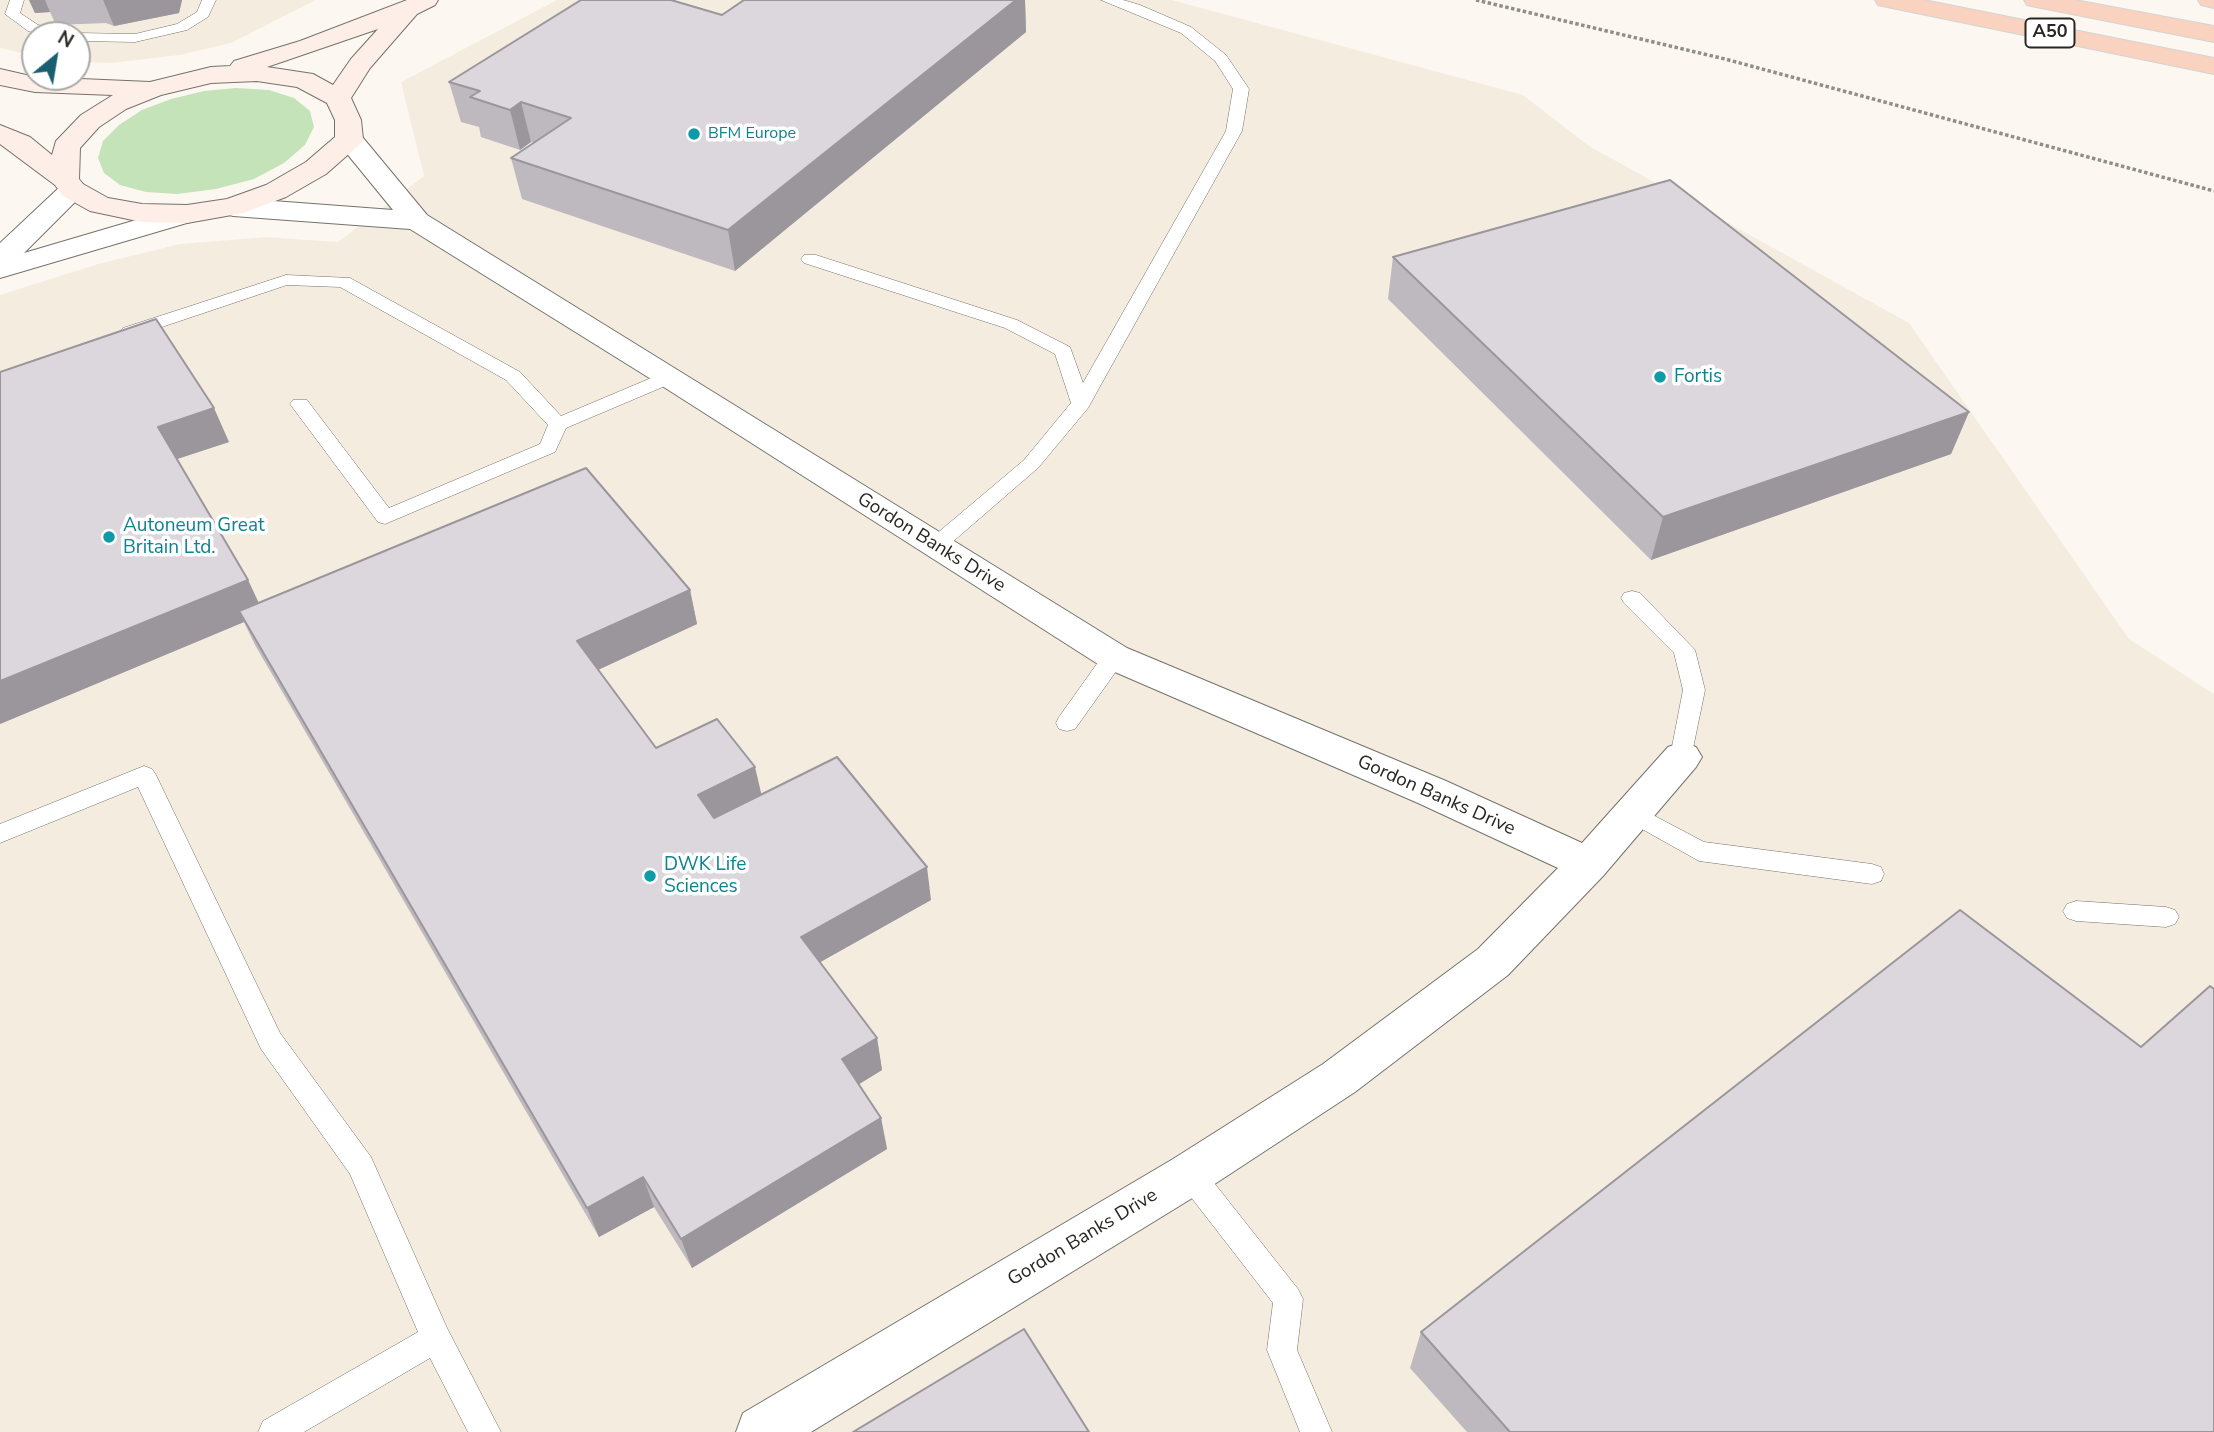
<!DOCTYPE html>
<html>
<head>
<meta charset="utf-8">
<style>
  body { margin:0 }
  #map { position:relative; width:2214px; height:1432px; overflow:hidden; background:#fcf8f1; font-family:"Nunito Sans",sans-serif }
  canvas { display:block }
  .north { position:absolute; left:21px; top:21px; width:70px; height:70px; box-sizing:border-box; background:#fff; border:2px solid #a9a9a7; border-radius:50%; rotate:30deg; font-size:19px; font-weight:700; line-height:28px; text-align:center; color:#282724 }
  .north::after { content:''; display:block; margin:auto; width:24px; height:32px; background:#1a5f71; clip-path:polygon(50% 0,100% 100%,50% 72%,0 100%) }
</style>
</head>
<body>
<div id="map">
<canvas width="2214" height="1432"></canvas>
<div class="north">N</div>
</div>
<script>
const ctx = document.querySelector('canvas').getContext('2d');
ctx.lineJoin = 'round';
function fill(path, color) {
  ctx.fillStyle = color;
  ctx.fill(path, 'evenodd');
}
function shape(rows) {
  const path = new Path2D();
  for (const r of rows) {
    path.moveTo(r[0], r[1]);
    for (let i = 2; i < r.length; i += 2) path.lineTo(r[i], r[i + 1]);
  }
  return path;
}
function trace(path, color, width, dash) {
  ctx.strokeStyle = color;
  ctx.lineWidth = width;
  ctx.lineCap = dash ? 'butt' : 'round';
  ctx.setLineDash(dash || []);
  ctx.stroke(path);
}
function drawText(font, color, halo, rows, align = 'center') {
  ctx.font = font + ' "Nunito Sans",sans-serif';
  ctx.lineWidth = 7;
  ctx.setLineDash([]);
  ctx.textBaseline = 'middle';
  ctx.strokeStyle = halo;
  ctx.fillStyle = color;
  for (const [text, x, y, turn = 0] of rows) {
    ctx.save();
    ctx.translate(x, y);
    ctx.rotate((+turn || 0) * Math.PI / 180);
    ctx.textAlign = isNaN(turn) ? turn : align;
    if (halo) ctx.strokeText(text, 0, 0);
    ctx.fillText(text, 0, 0);
    ctx.restore();
  }
}
const built = shape([
  [0,0,316,0,231,43,180,55,111,63,77,62,77,35,35,35,35,56,0,48],
  [557,0,1172,0,1523,95,1589,146,1909,323,2129,639,2214,694,2214,1432,0,1432,0,295,98,264,180,244,266,237,338,242,424,176,401,82]
]);
const green = shape([
  [236,88,269,90,294,98,310,111,314,127,305,145,284,163,254,179,216,189,177,194,146,192,120,185,104,173,98,158,103,141,119,125,142,110,171,99,204,91]
]);
const path = shape([
  [1476,0,1725,59,2214,191]
]);
const service = shape([
  [10,0,24,0,20,13,38,25,66,32,68,35,43,35,28,31,5,14,10,0],
  [202,0,216,0,208,17,187,30,135,42,77,41,77,35,71,35,77,33,135,34,177,24,197,12,202,0],
  [1101,0,1123,0,1140,5,1191,27,1226,55,1249,89,1242,131,1088,408,1038,468,942,551,928,551,925,546,928,541,1024,460,1071,403,1055,354,1005,328,804,263,801,259,804,255,816,255,1017,320,1070,347,1083,383,1226,131,1233,89,1215,61,1181,33,1101,0],
  [286,275,350,278,520,372,561,416,663,373,677,373,679,377,677,381,566,428,555,452,385,524,378,522,293,408,290,404,293,400,307,400,389,508,540,444,548,425,506,380,340,287,287,285,135,336,123,336,120,332,123,328,286,275],
  [1632,591,1640,593,1695,650,1705,690,1690,763,1682,766,1674,763,1670,757,1683,690,1674,653,1624,603,1621,598,1624,593,1632,591],
  [1114,649,1122,651,1125,657,1122,663,1075,729,1067,731,1059,729,1056,723,1059,717,1106,651,1114,649],
  [144,766,152,769,156,775,280,1033,371,1157,447,1328,501,1432,468,1432,430,1358,304,1432,258,1432,263,1421,418,1332,350,1174,261,1049,138,787,0,843,0,824,144,766],
  [1634,805,1704,842,1872,864,1881,867,1884,874,1881,881,1872,884,1699,861,1626,820,1622,814,1626,808,1634,805],
  [2076,901,2166,907,2175,910,2179,917,2175,924,2166,927,2076,921,2067,918,2063,911,2067,904,2076,901],
  [1190,1161,1200,1165,1298,1289,1303,1299,1297,1350,1332,1432,1300,1432,1267,1350,1273,1303,1180,1183,1176,1174,1180,1165,1190,1161]
]);
const minor = shape([
  [349,131,359,133,427,215,1127,648,1446,781,1582,843,1668,747,1682,742,1696,747,1702,757,1696,767,1603,876,1508,975,1355,1092,1207,1189,811,1432,736,1432,743,1413,1173,1159,1323,1064,1478,949,1558,868,1418,803,1101,666,659,384,410,229,233,216,223,213,219,207,223,201,233,198,393,210,335,139,339,133,349,131],
  [73,182,83,184,87,190,24,253,187,205,197,208,201,214,197,220,0,278,0,243,63,184,73,182]
]);
const secondary = shape([
  [407,0,438,0,435,5,417,14,370,68,351,98,361,120,363,139,359,145,326,174,286,197,243,213,187,223,142,222,90,211,63,196,55,185,0,144,0,125,30,137,52,155,56,141,81,115,113,95,35,92,0,85,0,69,35,77,150,82,211,67,230,66,234,61,300,41,407,0],
  [378,29,351,59,333,85,313,74,267,67,378,29],
  [257,81,297,87,327,103,335,120,335,137,306,162,266,185,227,199,187,205,142,204,108,198,83,184,79,179,80,148,99,127,126,109,161,95,211,83,257,81]
]);
const trunk = shape([
  [1875,0,1924,0,2214,58,2214,74,1887,7,1878,5,1875,0],
  [2024,0,2075,0,2214,26,2214,42,2036,7,2027,5,2024,0],
  [2198,0,2214,0,2214,8,2201,5,2198,0]
]);
const wall = shape([
  [29,0,182,0,179,13,114,26,106,23,56,25,50,12,35,13],
  [744,0,1025,0,1026,32,735,271,522,199,511,158,534,143,531,142,520,150,481,137,479,127,461,122,449,82,722,15],
  [1393,257,1969,412,1951,454,1651,560,1388,299],
  [0,372,229,442,177,459,248,580,258,602,690,590,697,624,598,670,656,748,761,795,931,900,820,962,877,1038,882,1070,859,1084,881,1118,887,1149,692,1268,654,1207,599,1237,255,645,244,622,0,724],
  [1421,1332,2214,1432,1467,1432,1410,1368]
]);
const shadedWall = shape([
  [29,0,45,0,50,12,35,13],
  [103,0,182,0,179,13,114,26],
  [1016,0,1025,0,1026,32,735,271,728,230],
  [521,102,531,142,520,150,510,110],
  [214,408,229,442,174,460,158,427],
  [1969,412,1951,454,1651,560,1663,517],
  [248,580,264,614,239,611,244,622,0,724,0,681],
  [690,590,697,624,587,675,577,641],
  [755,767,763,801,706,829,698,795],
  [927,867,931,900,808,969,801,937],
  [877,1038,882,1070,848,1091,842,1059],
  [881,1118,887,1149,692,1268,681,1239],
  [643,1177,654,1207,599,1237,587,1208]
]);
const building = shape([
  [581,0,671,0,722,15,744,0,1016,0,728,230,511,158,571,118,521,102,510,110,470,97,480,91,449,82,581,0],
  [1670,180,1969,412,1663,517,1393,257,1670,180],
  [156,319,214,408,158,427,248,580,0,681,0,372,156,319],
  [586,468,690,590,577,641,656,748,717,719,755,767,698,795,714,818,837,757,927,867,801,937,877,1038,842,1059,881,1118,681,1239,643,1177,587,1208,239,611,586,468],
  [1960,910,2141,1047,2210,986,2214,989,2214,1432,1510,1432,1421,1332,1960,910],
  [1024,1329,1089,1432,853,1432,1024,1329]
]);
const markers = [
  [694,134,7,"#0f9aa8"],
  [1660,377,7,"#0f9aa8"],
  [109,537,7,"#0f9aa8"],
  [650,876,7,"#0f9aa8"]
];
const farCulturenames = [
  ["BFM Europe",708,134]
];
const shields = [
  [2050,33,49]
];
const shieldNames = [
  ["A50",2050,33]
];
const cultureNames = [
  ["Fortis",1674,377],
  ["Autoneum Great",123,526],
  ["Britain Ltd.",123,548],
  ["DWK Life",664,865],
  ["Sciences",664,887]
];
const streetNames = [
  ["Gordon Banks Drive",931,543,32],
  ["Gordon Banks Drive",1436,796,24],
  ["Gordon Banks Drive",1083,1238,-31]
];
fill(built, '#f4eddf');
fill(green, '#c4e3b8');
trace(service, '#75726c', 1);
trace(minor, '#75726c', 2);
trace(secondary, '#75726c', 2);
trace(trunk, '#d4d4d3', 2);
trace(path, '#908e89', 3.5, [3.5, 2.5]);
fill(service, '#fff');
fill(minor, '#fff');
fill(secondary, '#fdeee7');
fill(trunk, '#fad2c0');
fill(wall, '#bdb9be');
fill(shadedWall, '#9a969b');
fill(building, '#dcd7dd');
trace(building, '#9a969b', 2);
for (const [x, y, r, color] of markers) {
  const dot = new Path2D();
  dot.arc(x, y, r, 0, 2 * Math.PI);
  ctx.fillStyle = color;
  ctx.fill(dot);
  trace(dot, '#fff', 2.5);
}
drawText('16px', '#0d838f', '#fff', farCulturenames, 'left');
for (const [x, y, w] of shields) {
  const box = new Path2D();
  box.roundRect(x - w / 2, y - 14.5, w, 29, 5);
  ctx.fillStyle = '#fff';
  ctx.fill(box);
  trace(box, '#282724', 2);
}
drawText('bold 18px', '#282724', null, shieldNames);
drawText('19px', '#0d838f', '#fff', cultureNames, 'left');
drawText('19px', '#282724', '#fff', streetNames);
</script>
</body>
</html>
